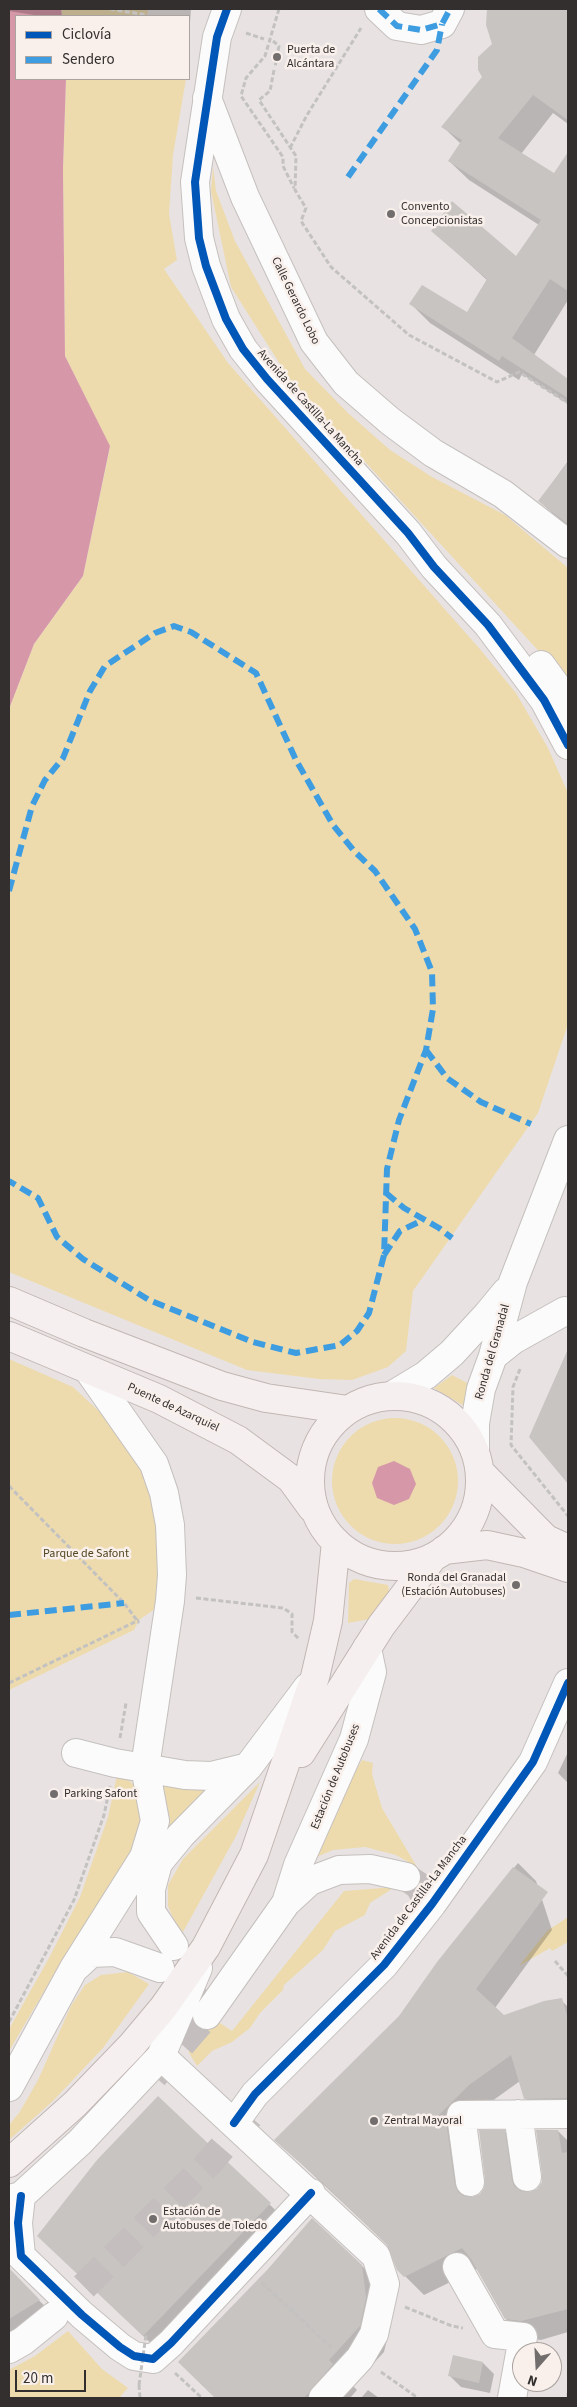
<!DOCTYPE html>
<html>
<head>
<meta charset="utf-8">
<style>
  body { margin:0 }
  #map { position:relative; width:577px; height:2407px; overflow:hidden; background:#e8e3e2; font-family:"Source Sans 3",sans-serif }
  canvas { display:block }
  .frame { position:absolute; inset:0; border:10px solid #332f2e; pointer-events:none }
  .legend { position:absolute; left:15px; top:15px; width:175px; height:65px; box-sizing:border-box; background:#f9f0eb; border:1px solid #aaa39f; margin:0; padding:6px 9px; list-style:none; font-size:15px; color:#332f2e }
  .legend li { display:flex; align-items:center; gap:10px; height:25px }
  .legend b { width:25px; border:1px solid #aaa39f }
  .north { position:absolute; left:512px; top:2342px; width:50px; height:50px; box-sizing:border-box; background:#f9f0eb; border:1px solid #aaa39f; border-radius:50%; rotate:199deg; font-size:14px; font-weight:700; line-height:20px; text-align:center; color:#332f2e }
  .north::after { content:''; display:block; margin:auto; width:18px; height:22px; background:#726e6d; clip-path:polygon(50% 0,100% 100%,50% 72%,0 100%) }
  .scale { position:absolute; left:15px; top:2370px; width:71px; height:22px; box-sizing:border-box; border:2px solid #332f2e; border-top:0; padding-left:6px; font-size:15px; line-height:18px; white-space:nowrap; color:#332f2e; -webkit-text-stroke:4px #f9f0eb; paint-order:stroke }
</style>
</head>
<body>
<div id="map">
<canvas width="577" height="2407"></canvas>
<div class="frame"></div>
<ul class="legend">
<li><b style="height:6px;background:#0057b8"></b>Ciclovía</li>
<li><b style="height:6px;background:#3e9de1"></b>Sendero</li>
</ul>
<div class="north">N</div>
<div class="scale">20 m</div>
</div>
<script>
const ctx = document.querySelector('canvas').getContext('2d');
ctx.lineJoin = 'round';
function fill(path, color) {
  ctx.fillStyle = color;
  ctx.fill(path, 'evenodd');
}
function shape(rows) {
  const path = new Path2D();
  for (const r of rows) {
    if (r.length === 3) {
      path.moveTo(r[0] + r[2], r[1]);
      path.arc(r[0], r[1], r[2], 0, 2 * Math.PI);
      continue;
    }
    path.moveTo(r[0], r[1]);
    for (let i = 2; i < r.length; i += 2) path.lineTo(r[i], r[i + 1]);
  }
  return path;
}
function trace(path, color, width, dash) {
  ctx.strokeStyle = color;
  ctx.lineWidth = width;
  ctx.lineCap = dash ? 'butt' : 'round';
  ctx.setLineDash(dash || []);
  ctx.stroke(path);
}
function drawText(font, color, halo, rows, align = 'center') {
  ctx.font = font + ' "Source Sans 3",sans-serif';
  ctx.lineWidth = 5;
  ctx.setLineDash([]);
  ctx.textBaseline = 'middle';
  ctx.strokeStyle = halo;
  ctx.fillStyle = color;
  for (const [text, x, y, turn = 0] of rows) {
    ctx.save();
    ctx.translate(x, y);
    ctx.rotate((+turn || 0) * Math.PI / 180);
    ctx.textAlign = isNaN(turn) ? turn : align;
    if (halo) ctx.strokeText(text, 0, 0);
    ctx.fillText(text, 0, 0);
    ctx.restore();
  }
}
const green = shape([
  [61,9,148,9,147,16,62,16],
  [66,79,186,79,173,155,169,214,177,260,164,269,228,363,479,648,516,693,548,748,568,793,568,1024,538,1113,413,1291,406,1351,388,1367,352,1380,319,1379,247,1370,9,1272,9,709,34,644,83,576,110,447,65,356,63,169],
  [213,166,216,191,235,241,305,369,348,413,390,450,432,477,505,515,568,568,568,683,290,380,231,287,211,191],
  [9,1359,73,1387,131,1441,155,1490,161,1605,139,1620,134,1630,9,1690],
  [452,1375,469,1384,466,1407,434,1388],
  [395,1481,63],
  [354,1579,388,1585,389,1591,370,1619,348,1623,349,1583],
  [362,1760,373,1763,372,1774,382,1808,417,1867,396,1855,365,1847,333,1850,312,1859,343,1793],
  [118,1771,133,1784,145,1808,144,1837,108,1895,59,1966,9,2051,9,2029,49,1958,80,1897,108,1817],
  [158,1780,215,1788,171,1832,164,1790],
  [260,1782,236,1836,183,1932,176,1925,168,1906,168,1885,183,1859],
  [395,1887,370,1903,365,1915,335,1931,323,1950,284,1985,283,1990,260,2013,250,2028,232,2042,212,2051,197,2066,189,2053,186,2033,192,2008,196,2007,232,2031,344,1891],
  [568,1917,568,1942,552,1951,550,1948,519,1966,547,1931],
  [128,1972,149,1984,103,2048,53,2101,9,2140,9,2125,19,2113,38,2080,71,2006,85,1985,101,1975],
  [68,2331,102,2369,128,2388,119,2398,9,2398,9,2370,35,2356]
]);
const water = shape([
  [9,9,61,9,62,16,16,16,16,79,66,79,63,169,65,356,110,446,83,576,34,644,9,709],
  [394,1461,410,1469,416,1484,409,1499,394,1505,377,1498,372,1483,378,1467]
]);
const shadow = shape([
  [9,9,191,9,189,36,189,16,40,16,9,11],
  [491,9,568,9,568,124,553,113,521,154,554,174,568,155,568,300,534,355,568,381,568,404,522,374,519,380,430,323,411,304,468,313,488,281,433,231,516,257,539,225,469,180,449,161,461,144,443,127,484,78,494,44,488,14],
  [568,461,568,527,539,501],
  [568,1353,568,1482,530,1437],
  [568,1752,568,1783,558,1773],
  [518,1863,536,1881,552,1930,495,2008,504,2017,561,2000,568,2007,568,2117,544,2117,525,2098,520,2081,488,2104,465,2141,472,2199,480,2196,486,2188,504,2131,523,2150,529,2194,537,2191,543,2183,558,2131,568,2141,568,2332,541,2340,525,2338,506,2319,477,2269,424,2295,398,2269,388,2245,276,2140,400,2017,438,1962],
  [158,2098,290,2224,163,2355,59,2255],
  [362,2266,387,2291,391,2323,384,2352,353,2386,357,2390,350,2398,216,2398,179,2362],
  [9,2271,59,2320,9,2351],
  [483,2363,494,2374,490,2393,461,2387,450,2376],
  [368,2390,379,2398,361,2398]
]);
const building = shape([
  [487,9,568,9,568,120,533,95,498,138,554,173,568,152,568,291,550,279,512,338,568,379,568,398,502,356,499,361,409,304,422,285,467,312,487,279,431,231,452,201,516,256,541,220,448,161,462,140,441,127,482,77,478,70,478,57,492,44,486,25],
  [568,462,568,524,538,501],
  [568,1349,568,1484,529,1437],
  [513,1867,548,1892,476,1989,504,2015,544,2001,562,1998,568,2019,568,2098,524,2099,511,2055,469,2085,432,2122,446,2121,455,2185,458,2192,464,2196,472,2197,480,2194,484,2188,485,2180,479,2130,505,2130,512,2180,514,2186,521,2191,529,2192,537,2189,542,2182,542,2175,536,2130,558,2130,562,2153,568,2152,568,2309,521,2321,505,2319,471,2259,462,2248,404,2277,397,2270,387,2245,322,2182,274,2140,399,2016,437,1962],
  [158,2096,271,2203,143,2336,37,2236,97,2160],
  [312,2218,362,2265,366,2297,360,2326,329,2360,333,2364,304,2398,215,2398,178,2362,268,2269],
  [9,2268,40,2300,9,2319],
  [453,2355,483,2362,479,2383,448,2376]
]);
const minorTunnel = shape([
  [406,1877,419,1886,428,1903,412,1923],
  [154,2076,207,2015,193,1995],
  [54,2316,208,2164,254,2111]
]);
const path = shape([
  [110,9,147,15],
  [279,9,265,56,246,78,241,96,283,157,283,166,294,188],
  [246,33,264,39],
  [273,41,279,46,275,67],
  [274,70,270,91,259,100,296,156,295,190,306,208,301,221,331,267,409,335,497,382,519,372,568,403],
  [290,148,307,115,361,28],
  [520,1369,513,1387,511,1445,568,1516],
  [9,1486,124,1603,139,1623],
  [196,1598,283,1608,292,1614,292,1632,299,1639],
  [9,1683,139,1620],
  [120,1738,126,1703],
  [555,1961,568,1976],
  [9,2022,74,1900,104,1815,110,1786],
  [262,2283,333,2349],
  [405,2307,452,2326,463,2328],
  [381,2372,418,2398],
  [175,2373,202,2398],
  [139,2385,140,2398],
  [568,2398,568,2392]
]);
const minor = shape([
  [227,9,217,37,195,182,199,238,206,266,226,319,243,349,267,379,408,533,434,567,488,625,544,700,568,745],
  [379,9,397,26,421,30,442,24,450,9],
  [207,98,245,197,314,342,346,383,390,421,433,453,503,494,568,544],
  [541,665,568,702],
  [493,1356,513,1340,565,1311],
  [393,1395,426,1375,452,1353,487,1315,506,1292],
  [475,1451,475,1423,481,1389,493,1356,513,1282,568,1140],
  [76,1753,115,1763,185,1775,211,1776,248,1767],
  [286,1903,298,1865,354,1739,372,1672,367,1648],
  [174,1946,151,1912,151,1889,158,1863,181,1835,248,1767,308,1687],
  [77,1966,91,1953,115,1952,160,1968],
  [207,2015,286,1903,310,1881,339,1870,370,1869,406,1877],
  [161,2056,376,2256,385,2284,374,2334,360,2358,323,2398],
  [9,2087,74,1968,144,1857,155,1821,145,1767,170,1601,172,1575,170,1525,164,1493,154,1464,89,1371],
  [518,2114,527,2177],
  [234,2123,255,2094,384,1965,432,1904,533,1762,568,1683],
  [470,2182,461,2115,568,2114],
  [21,2196,18,2223,21,2256,82,2315,120,2347,134,2356,153,2359,171,2343,311,2193],
  [9,2199,21,2196,80,2142,161,2056,198,1968],
  [457,2267,495,2334,523,2337,512,2398],
  [9,2349,23,2341,54,2316]
]);
const major = shape([
  [9,1301,84,1333,222,1386,266,1398,348,1410],
  [9,1336,159,1399,238,1440,291,1479,312,1508],
  [395,1481,85],
  [480,1472,546,1539,568,1549],
  [444,1550,487,1545,524,1553,568,1568],
  [301,1753,381,1626,433,1557],
  [9,2163,75,2104,132,2045,163,2008,206,1947,254,1855,315,1677,328,1621,336,1542]
]);
const pathBridge = shape([
  [139,2385,146,2335]
]);
const quiet = shape([
  [379,9,397,26,421,30,442,24,450,9],
  [348,177,437,50,442,24],
  [9,891,32,806,45,780,63,758,90,691,105,666,155,633,174,626,191,632,256,673,296,760,333,825,354,851,375,871,415,929,432,972,433,1009,426,1050,399,1120,387,1169,384,1255,369,1313,357,1331,340,1345,296,1353,253,1342,149,1300,83,1259,57,1237,38,1198,9,1181],
  [426,1050,447,1078,481,1102,531,1124],
  [386,1193,404,1208,439,1228,452,1238],
  [384,1255,400,1231,423,1220],
  [9,1615,124,1603]
]);
const cycleway = shape([
  [227,9,217,37,195,182,199,238,206,266,226,319,243,349,267,379,408,533,434,567,488,625,544,700,568,745],
  [234,2123,255,2094,384,1965,432,1904,533,1762,568,1683],
  [21,2196,18,2223,21,2256,82,2315,120,2347,134,2356,153,2359,171,2343,311,2193]
]);
const markers = [
  [277,57,5,"#726e6d"],
  [391,214,5,"#726e6d"],
  [516,1585,5,"#726e6d"],
  [54,1794,5,"#726e6d"],
  [374,2121,5,"#726e6d"],
  [153,2219,5,"#726e6d"]
];
const poiNames = [
  ["Puerta de",287,50],
  ["Alcántara",287,64],
  ["Convento",401,207],
  ["Concepcionistas",401,221],
  ["Ronda del Granadal",506,1578,"right"],
  ["(Estación Autobuses)",506,1592,"right"],
  ["Parking Safont",64,1794],
  ["Zentral Mayoral",384,2121],
  ["Estación de",163,2212],
  ["Autobuses de Toledo",163,2226]
];
const streetNames = [
  ["Calle Gerardo Lobo",295,301,64],
  ["Avenida de Castilla-La Mancha",310,408,48],
  ["Ronda del Granadal",493,1352,-74],
  ["Puente de Azarquiel",173,1408,25],
  ["Estación de Autobuses",336,1777,-68],
  ["Avenida de Castilla-La Mancha",419,1898,-53]
];
const parkNames = [
  ["Parque de Safont",86,1554]
];
fill(green, '#eddbae');
fill(water, '#d698a9');
fill(shadow, '#0003');
fill(building, '#c7c4c2');
trace(minorTunnel, '#c4bfbe', 28, [28, 14]);
trace(minor, '#c4c0be', 30);
trace(major, '#c1b6b4', 30);
trace(path, '#c3c2c1', 3, [5, 2.5]);
trace(minor, '#fcfbfb', 28);
trace(major, '#f5f0ef', 28);
trace(pathBridge, '#c3c2c1', 3, [5, 2.5]);
trace(quiet, '#3e9de1', 6, [12, 6]);
trace(cycleway, '#0057b8', 8);
for (const [x, y, r, color] of markers) {
  const dot = new Path2D();
  dot.arc(x, y, r, 0, 2 * Math.PI);
  ctx.fillStyle = color;
  ctx.fill(dot);
  trace(dot, '#f9f0eb', 2);
}
drawText('12px', '#332f2e', '#f9f0eb', poiNames, 'left');
drawText('12px', '#332f2e', '#f9f0eb', streetNames);
drawText('12px', '#514520', '#f9f0eb', parkNames);
</script>
</body>
</html>
